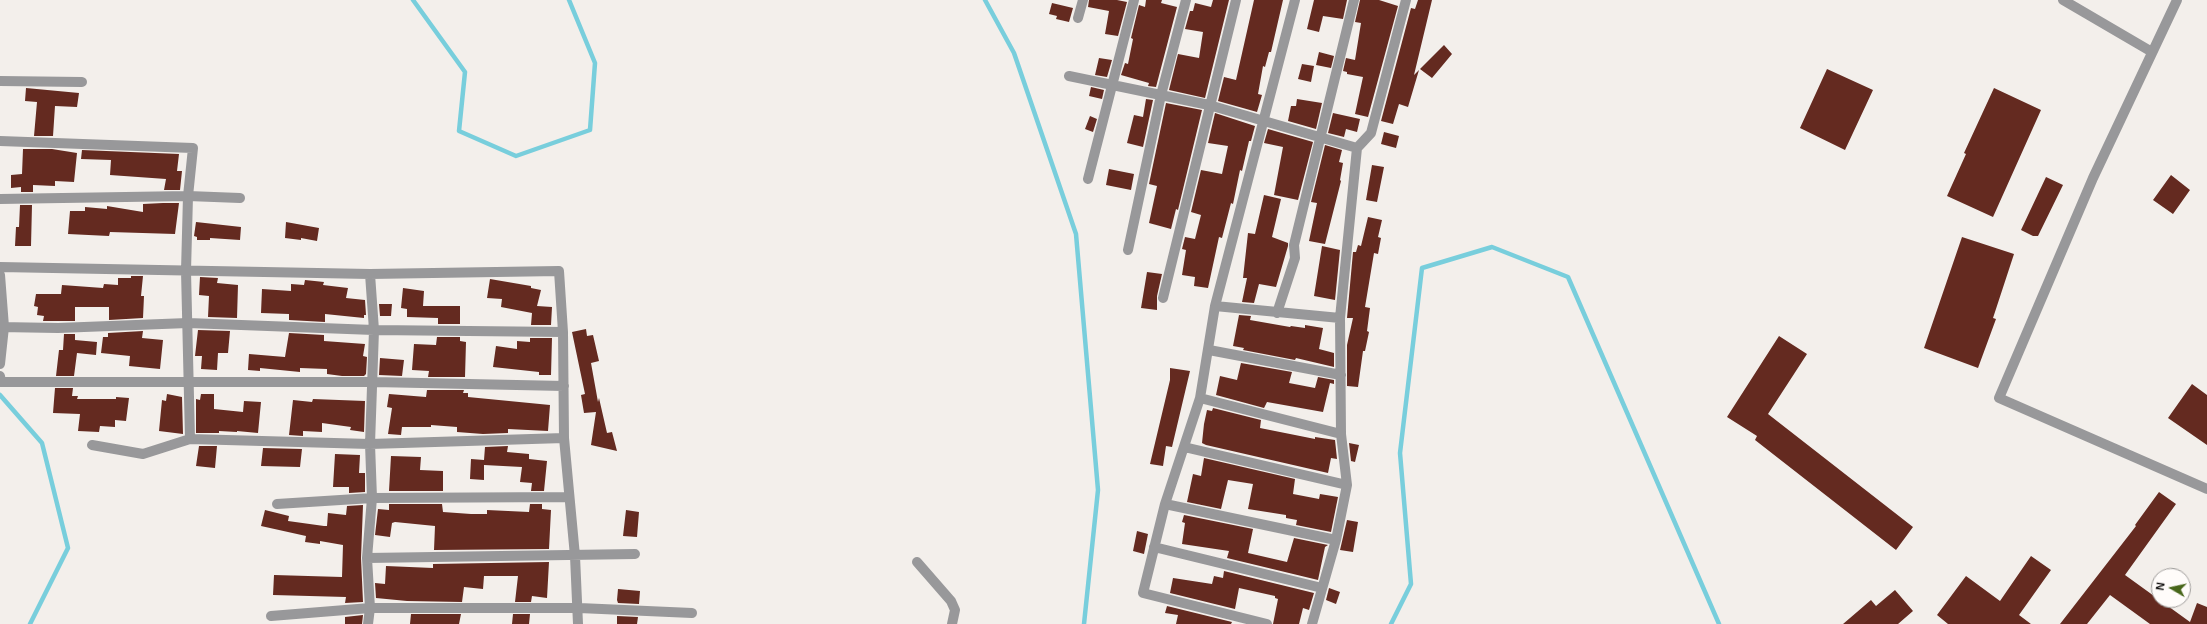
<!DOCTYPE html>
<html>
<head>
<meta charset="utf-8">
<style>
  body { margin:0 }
  #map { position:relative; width:2207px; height:624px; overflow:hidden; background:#f3efeb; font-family:Helvetica,sans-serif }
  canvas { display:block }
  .north { position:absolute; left:2151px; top:568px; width:40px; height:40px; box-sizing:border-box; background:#fffcfa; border:1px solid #9f9d9b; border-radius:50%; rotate:279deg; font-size:11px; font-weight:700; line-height:16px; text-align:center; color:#0f0e0d }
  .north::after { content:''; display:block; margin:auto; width:14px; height:18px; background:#48661a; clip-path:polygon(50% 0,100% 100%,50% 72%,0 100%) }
</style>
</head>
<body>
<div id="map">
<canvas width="2207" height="624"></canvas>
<div class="north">N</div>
</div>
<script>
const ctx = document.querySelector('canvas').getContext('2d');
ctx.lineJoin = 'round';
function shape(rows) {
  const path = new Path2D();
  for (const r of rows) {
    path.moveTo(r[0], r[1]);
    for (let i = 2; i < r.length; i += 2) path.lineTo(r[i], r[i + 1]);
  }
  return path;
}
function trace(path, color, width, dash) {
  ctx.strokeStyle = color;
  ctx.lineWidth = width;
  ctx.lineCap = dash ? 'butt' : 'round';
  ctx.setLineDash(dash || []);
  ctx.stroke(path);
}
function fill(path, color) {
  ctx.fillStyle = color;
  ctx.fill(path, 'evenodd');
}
const stream = shape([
  [413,0,465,72,459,131,516,156,590,130,595,63,569,0],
  [985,0,1014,53,1076,234,1098,490,1084,624],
  [0,395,42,443,68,548,30,624],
  [1391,624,1411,584,1400,453,1422,268,1492,247,1568,277,1719,624]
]);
const building = shape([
  [1089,0,1117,0,1127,2,1118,36,1105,34,1109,11,1088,7],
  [1146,0,1162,0,1161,3,1177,7,1156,87,1148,86,1149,83,1121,75,1125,63,1128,64,1133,39,1131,38,1139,5,1145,7],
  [1213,0,1229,0,1205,98,1169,90,1178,54,1199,58,1203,32,1185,29,1190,11,1193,11,1195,3,1211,7],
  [1254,0,1283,0,1271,52,1269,52,1265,67,1263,66,1258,94,1262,95,1257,112,1218,101,1224,77,1236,80],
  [1314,0,1347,0,1343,19,1323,16,1319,32,1307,29],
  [1360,0,1379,0,1398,6,1368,117,1355,114,1363,77,1347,74,1347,72,1343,71,1346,58,1355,60,1361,23,1355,22],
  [1418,0,1432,0,1414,75,1419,70,1408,107,1399,104,1393,124,1381,121,1411,8,1415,9],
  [1052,3,1073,8,1069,22,1056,19,1057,16,1049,14],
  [1444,45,1452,54,1432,78,1420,69],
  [1319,52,1334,56,1331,68,1316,65],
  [1099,58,1112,60,1107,77,1095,75],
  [1302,64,1314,66,1311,82,1298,79],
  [1827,69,1873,90,1845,150,1800,128],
  [1091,87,1104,90,1102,99,1089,96],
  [26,88,79,93,77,107,55,106,53,136,34,136,37,102,25,101],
  [1994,88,2041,110,1993,217,1947,196,1966,154,1964,153],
  [1146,99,1153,100,1143,147,1127,143,1134,115,1143,117],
  [1297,99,1322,103,1316,129,1288,121,1291,106,1296,106],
  [1166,103,1202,110,1178,210,1176,209,1171,229,1149,223,1157,186,1149,184],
  [1215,113,1255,126,1251,141,1249,141,1242,171,1240,170,1233,204,1231,203,1222,238,1219,237,1208,288,1194,286,1195,277,1182,275,1186,250,1182,249,1185,237,1195,239,1201,215,1191,212,1201,170,1222,174,1228,146,1208,143],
  [1333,113,1360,119,1357,132,1346,129,1344,137,1328,133],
  [1090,116,1097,119,1093,132,1085,129],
  [1268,129,1313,142,1298,200,1274,195,1283,147,1264,143],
  [1384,132,1399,136,1396,148,1381,144],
  [1325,145,1342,150,1339,162,1343,163,1340,180,1341,181,1325,244,1309,241,1317,203,1311,202],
  [23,149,52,149,77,153,74,182,55,181,55,186,33,185,33,192,21,192,21,187,11,188,11,175,22,174],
  [82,150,179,154,177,171,182,171,180,190,164,190,166,179,110,175,111,160,81,159],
  [1372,165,1384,167,1377,202,1366,200],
  [1109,169,1134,174,1131,190,1106,185],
  [2171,175,2190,190,2173,214,2153,200],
  [2046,177,2063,185,2038,236,2033,236,2021,230],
  [1264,195,1281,199,1272,237,1288,243,1288,246,1276,287,1259,284,1254,303,1242,302,1247,278,1243,278,1248,233,1255,234],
  [163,203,179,203,175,234,110,232,109,236,68,234,70,211,85,211,85,207,107,209,107,206,143,212,143,204],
  [20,205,32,205,31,246,15,246,16,227,19,227],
  [1368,217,1382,220,1378,237,1381,238,1378,254,1374,253,1365,307,1370,308,1367,331,1369,332,1365,351,1363,351,1358,387,1347,386,1347,345,1353,318,1347,318,1353,252,1356,252,1358,245,1361,246],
  [196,222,241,227,240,240,210,238,210,240,197,240,197,237,194,236],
  [286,222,319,228,317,241,301,238,301,240,285,238],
  [1962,237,2014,254,1993,318,1996,319,1978,368,1924,348],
  [1322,246,1340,250,1335,300,1314,296],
  [1147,272,1162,274,1157,296,1157,310,1141,308],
  [131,276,143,276,141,296,144,296,143,318,109,320,109,307,75,307,75,321,43,321,44,316,37,315,38,307,34,306,36,294,61,294,62,285,103,288,104,284,118,285,118,278,131,278],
  [200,277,218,278,217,283,238,285,237,318,208,317,209,296,199,295],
  [490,279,531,286,531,288,541,290,537,306,552,307,551,325,531,325,532,313,501,307,502,299,487,298],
  [305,280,324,282,323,285,348,288,346,298,365,300,366,315,364,315,364,318,325,314,325,322,289,320,289,314,261,313,262,289,291,291,291,284,304,285],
  [403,288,424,291,423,306,460,306,460,324,438,324,438,318,407,317,407,309,401,308],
  [379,304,392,304,391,316,380,316],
  [1239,315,1251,316,1250,320,1290,327,1291,326,1305,328,1305,325,1323,328,1319,349,1334,353,1334,367,1296,358,1295,360,1243,350,1244,348,1233,346],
  [586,329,587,336,593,335,599,361,591,363,598,402,599,398,607,433,612,432,617,451,591,445,596,412,584,413,581,395,585,394,572,332],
  [198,330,230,331,228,353,218,353,217,370,201,369,202,356,195,356],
  [143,331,142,338,163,340,160,369,129,366,130,356,101,353,103,337,108,337,108,333],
  [289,333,324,335,324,341,365,344,363,356,367,357,366,374,364,376,342,376,327,374,327,369,300,368,300,372,260,368,260,371,248,370,249,354,285,357],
  [64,334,75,334,75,340,97,342,96,355,77,353,74,376,56,376,59,350,63,350],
  [1779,336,1807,354,1768,414,1913,527,1896,550,1755,440,1757,436,1727,417],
  [437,337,460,337,460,341,466,342,465,377,428,377,429,371,412,370,414,344,436,345],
  [530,338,552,338,551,375,539,375,539,372,493,367,496,346,517,349,517,341,530,342],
  [380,358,404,360,402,376,379,375],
  [1241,363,1292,372,1289,383,1315,388,1318,377,1334,380,1334,384,1330,383,1323,412,1267,402,1264,408,1216,395,1220,376,1237,380],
  [1170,368,1190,371,1172,447,1166,446,1163,466,1150,464,1170,380],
  [2192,384,2207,395,2207,445,2168,418],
  [55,388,73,388,72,396,78,396,77,399,116,399,116,397,129,398,126,421,115,420,115,427,100,426,99,432,78,431,80,414,53,413],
  [427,390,464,390,463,393,468,393,468,397,550,405,548,431,508,429,508,433,483,434,457,432,457,427,431,425,431,427,402,427,401,435,388,434,392,408,387,407,389,394,426,397],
  [167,394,182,397,183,434,159,431,162,400,166,401],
  [201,394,214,394,214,409,243,412,244,401,261,402,258,433,237,431,237,432,219,431,219,433,196,433,196,399,200,400],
  [313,399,365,401,364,432,350,430,351,427,322,423,322,432,303,431,303,436,289,435,293,400,312,402],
  [1213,408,1261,420,1260,428,1315,439,1315,437,1335,440,1337,459,1331,458,1328,473,1206,445,1202,443,1204,424,1207,410,1212,411],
  [1349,443,1359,445,1355,462,1351,461],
  [199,446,217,446,215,468,196,466],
  [508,446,507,452,529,454,529,459,547,461,544,491,531,491,532,483,520,482,522,467,484,465,484,480,470,479,471,459,484,460,485,447],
  [263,448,302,449,300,467,261,466],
  [335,454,360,455,359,473,365,473,365,492,349,493,349,487,333,487],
  [391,456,421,457,420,470,443,471,443,491,389,491],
  [1204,458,1295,479,1293,494,1319,499,1320,494,1338,497,1331,532,1296,525,1297,520,1286,518,1286,515,1248,509,1253,484,1228,480,1221,509,1187,502,1193,474,1201,476],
  [2159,492,2176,504,2125,575,2190,622,2197,603,2207,607,2207,624,2150,624,2110,595,2087,624,2060,624,2136,526,2135,525],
  [389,504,442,504,443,512,471,514,487,514,487,510,529,512,530,504,542,504,542,509,551,510,549,549,434,550,435,526,395,522,392,523,390,537,375,535,378,509,389,510],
  [363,505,361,558,363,602,345,603,346,597,273,595,274,575,342,577,343,545,320,541,320,544,305,542,306,536,261,526,265,510,289,516,288,521,324,526,327,526,328,513,346,515,347,506],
  [626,510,639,512,637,537,623,536],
  [1184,515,1253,529,1248,553,1287,562,1294,538,1328,545,1325,547,1318,580,1227,558,1229,551,1182,544,1185,523,1182,522],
  [1347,520,1358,522,1353,552,1340,550],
  [1137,531,1148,534,1144,554,1133,551],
  [2031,556,2051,570,2019,615,2031,624,1948,624,1937,615,1966,576,2000,601],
  [549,562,547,598,532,596,531,602,515,602,518,576,484,576,483,589,464,587,462,602,407,601,376,598,375,583,385,584,386,566,433,568,433,564],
  [1224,571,1314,593,1309,610,1303,608,1299,624,1273,624,1278,599,1275,598,1275,596,1239,588,1235,609,1170,593,1173,578,1212,584,1214,576,1223,578],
  [1329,588,1340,592,1336,604,1326,600],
  [618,589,640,591,639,604,618,603,617,600],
  [1895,590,1913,611,1898,624,1843,624,1871,600,1876,606],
  [1167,606,1232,622,1231,624,1176,624,1178,615,1165,613],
  [411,614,461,614,459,624,410,624],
  [513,614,530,614,529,624,512,624],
  [363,615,362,624,345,624,345,617],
  [617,616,638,617,637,624,617,624]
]);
const minor = shape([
  [2063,0,2152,52],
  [2177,0,2093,178,1999,398,2207,489],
  [1078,18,1083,0],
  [1069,76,1209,105,1357,148],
  [0,81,82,82],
  [0,141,193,148,188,196,186,271,190,439],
  [1088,179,1134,0],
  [0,199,188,196,240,198],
  [1128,250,1161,95,1186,0],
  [0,267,370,274,559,271,563,332,564,438,575,556,578,624],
  [0,275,4,327,0,364],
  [1163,298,1236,0],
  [1215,306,1340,318],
  [1277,313,1295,258,1294,245,1354,0],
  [0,327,58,328,188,323,374,330,563,332],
  [1209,350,1341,375],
  [0,376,1,382,374,382,564,386],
  [1200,398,1341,434],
  [92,445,143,454,190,439,370,444,564,438],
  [1184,447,1347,485],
  [277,504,372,498,568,497],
  [1165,504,1336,540],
  [1154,547,1322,588],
  [367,558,635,554],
  [917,562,951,601,955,610,952,624],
  [271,616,370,608,579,608,692,613],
  [368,624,370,608,367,558,372,498,370,444,374,330,370,274],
  [1267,624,1143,593,1165,504,1200,398,1215,306,1295,0],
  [1312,624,1336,540,1347,485,1341,434,1340,318,1357,148,1371,133,1406,0]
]);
trace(stream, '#78cedc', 4.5);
fill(building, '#642a20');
trace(minor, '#98989a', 10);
</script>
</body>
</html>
